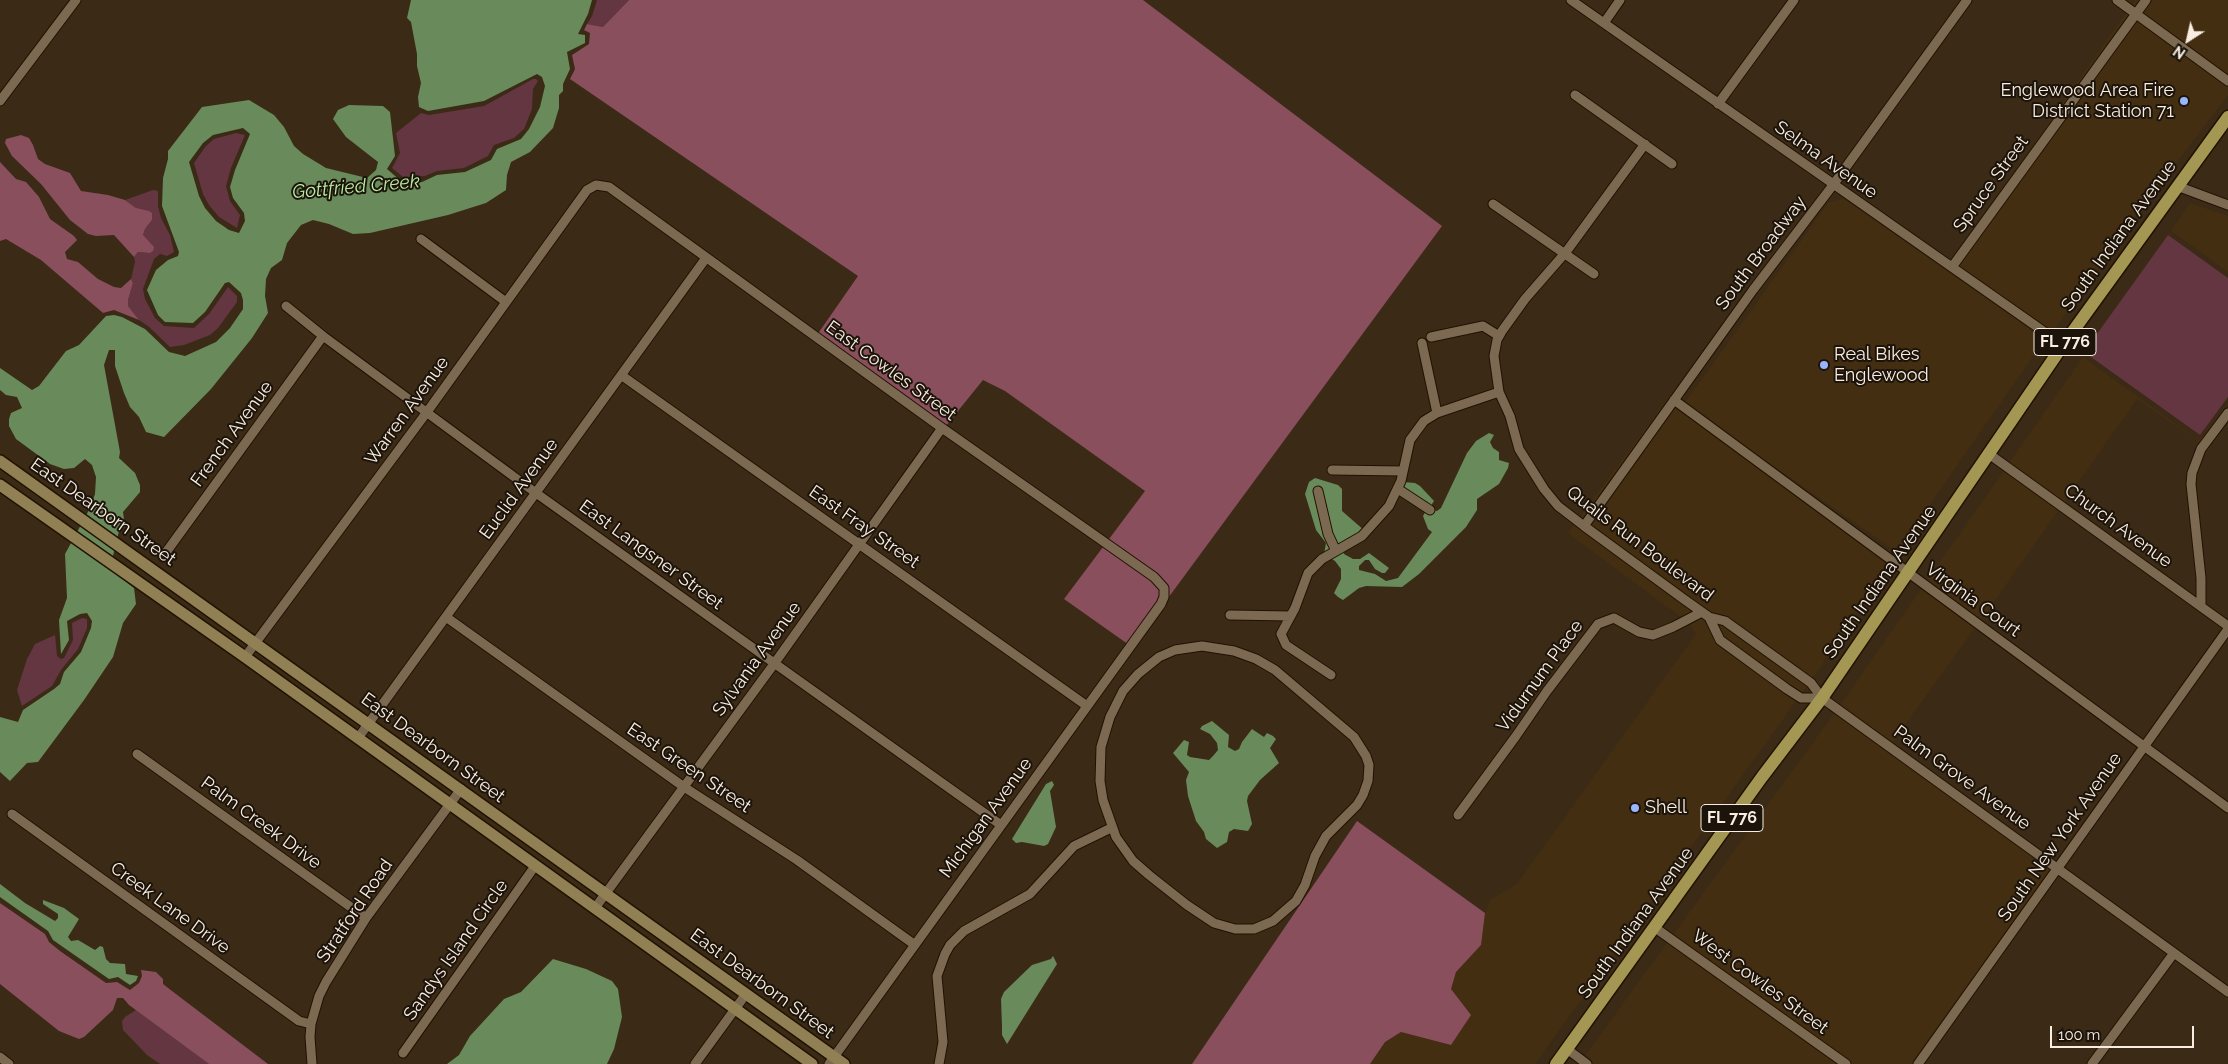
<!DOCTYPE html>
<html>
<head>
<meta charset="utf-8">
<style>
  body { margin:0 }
  #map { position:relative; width:2228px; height:1064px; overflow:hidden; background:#3b2a15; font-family:Raleway,sans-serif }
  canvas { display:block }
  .north { position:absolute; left:2163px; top:15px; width:50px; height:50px; -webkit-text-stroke:4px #1c140b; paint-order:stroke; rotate:215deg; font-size:14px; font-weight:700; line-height:20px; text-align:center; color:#f8ede0 }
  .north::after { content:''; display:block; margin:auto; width:18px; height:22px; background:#f8ede0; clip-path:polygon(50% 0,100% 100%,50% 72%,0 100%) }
  .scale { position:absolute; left:2050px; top:1026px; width:144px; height:22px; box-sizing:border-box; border:2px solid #f8ede0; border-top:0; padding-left:6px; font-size:15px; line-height:18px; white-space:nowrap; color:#f8ede0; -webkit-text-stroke:4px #1c140b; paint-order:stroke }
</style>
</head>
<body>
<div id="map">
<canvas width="2228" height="1064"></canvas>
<div class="north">N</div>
<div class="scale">100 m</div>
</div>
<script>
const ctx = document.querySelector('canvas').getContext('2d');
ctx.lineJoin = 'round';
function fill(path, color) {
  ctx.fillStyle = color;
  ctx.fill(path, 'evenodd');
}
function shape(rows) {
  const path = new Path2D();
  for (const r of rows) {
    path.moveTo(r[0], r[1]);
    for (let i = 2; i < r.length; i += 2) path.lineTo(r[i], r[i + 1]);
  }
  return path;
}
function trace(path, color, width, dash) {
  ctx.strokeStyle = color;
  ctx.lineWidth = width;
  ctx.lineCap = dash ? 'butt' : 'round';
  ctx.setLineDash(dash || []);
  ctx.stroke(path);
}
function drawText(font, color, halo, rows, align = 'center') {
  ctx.font = font + ' Raleway,sans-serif';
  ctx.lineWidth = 4;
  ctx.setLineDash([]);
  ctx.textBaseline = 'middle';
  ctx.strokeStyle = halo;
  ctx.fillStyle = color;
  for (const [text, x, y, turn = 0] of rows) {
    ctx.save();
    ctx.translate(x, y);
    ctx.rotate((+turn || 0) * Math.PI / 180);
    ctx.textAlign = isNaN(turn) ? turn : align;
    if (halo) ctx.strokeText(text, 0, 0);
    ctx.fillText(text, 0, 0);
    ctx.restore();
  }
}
const built = shape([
  [2135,0,2228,0,2228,95,2123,233,2044,344,2038,330,1948,266],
  [1820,193,1827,198,1680,401,1681,408,1896,556,1817,672,1535,1064,1370,1064,1385,1042,1401,1032,1451,1045,1471,1015,1451,989,1456,972,1481,945,1485,913,1491,899,1517,884,1696,634,1689,623,1568,533],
  [1844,199,2034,332,2040,346,1897,552,1684,404,1829,202],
  [2190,203,2228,216,2228,272,2171,231],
  [2083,357,2198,440,2203,438,2227,405,2201,443,2137,399,2003,589,1892,743,2057,863,1915,1064,1579,1064,1836,711]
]);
const green = shape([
  [597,0,629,0,603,27,587,24,592,16],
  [533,79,536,79,538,81,533,89,532,109,524,129,514,138,494,145,488,156,464,168,437,171,425,176,403,177,392,168,400,153,396,133,421,113,429,115,484,106],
  [236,133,245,135,231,168,226,186,230,201,240,215,237,228,219,217,209,205,203,194,194,163,206,146,214,139],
  [153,190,158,191,158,206,161,218,170,235,174,252,167,256,160,254,154,259,143,289,145,299,155,318,164,326,194,328,209,314,228,287,237,296,237,302,218,328,210,335,184,345,170,347,148,326,139,320,128,306,128,300,133,283,131,279,135,262,134,257,138,252,150,253,143,235,145,229,152,220,125,200],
  [2168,235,2228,278,2228,397,2200,435,2084,352],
  [82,618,87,619,87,628,78,649,61,670,52,686,22,706,17,690,27,659,35,644,55,635,57,656,61,659,64,658,73,640,72,623],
  [136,1010,209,1064,160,1064,147,1055,123,1030,122,1021,125,1017]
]);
const forest = shape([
  [629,0,1143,0,1442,226,1132,647,1064,599,1145,491,1005,391,983,380,945,427,817,335,858,276,570,79,575,69,572,55,589,44,590,33,584,30,587,24,603,27],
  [21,135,29,138,33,145,38,159,45,164,70,173,81,191,108,195,125,200,136,208,149,211,152,213,152,220,145,229,143,235,154,247,153,251,150,253,138,252,134,257,114,235,96,236,88,234,70,220,41,184,12,156,5,143,6,139],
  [0,162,16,179,26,182,39,197,50,219,74,236,77,240,65,252,67,259,78,262,98,279,114,287,121,288,131,279,133,283,128,300,128,306,139,320,114,310,103,313,41,260,6,239,0,241],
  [1357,821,1485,913,1481,945,1456,972,1451,989,1471,1015,1451,1045,1401,1032,1385,1042,1370,1064,1192,1064],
  [0,903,45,934,49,942,60,951,106,983,117,982,130,990,139,983,142,976,141,970,156,972,163,979,163,984,172,991,268,1064,209,1064,129,1005,123,998,117,998,113,1010,84,1037,79,1039,59,1031,0,984]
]);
const water = shape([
  [411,0,592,0,588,14,578,34,585,35,585,43,567,52,570,69,563,84,563,91,559,95,559,108,553,128,530,152,511,162,507,175,506,190,486,203,448,215,370,233,353,234,329,224,313,220,301,225,287,243,282,260,271,268,266,279,265,296,268,313,252,338,211,389,164,437,146,432,139,417,130,407,124,393,115,366,115,350,109,350,104,365,120,452,119,458,135,473,140,485,140,492,123,512,125,527,119,531,111,564,112,571,134,588,136,604,123,623,113,657,84,700,38,762,27,763,10,781,0,772,0,717,18,722,23,710,54,689,60,684,64,672,81,652,91,628,92,621,87,613,80,614,67,621,69,640,61,654,59,620,67,598,65,554,89,510,95,494,96,477,92,465,85,459,74,468,64,469,50,464,16,439,9,426,9,419,11,413,22,408,17,397,6,395,0,390,0,368,32,390,39,386,66,351,79,345,106,316,114,315,122,317,145,329,169,352,185,356,216,342,230,328,243,309,243,300,241,293,229,282,225,283,205,312,193,323,165,322,158,315,147,290,156,270,168,260,178,256,179,252,162,206,163,178,168,159,168,151,202,107,249,100,274,115,284,127,294,146,303,154,326,168,367,178,376,170,378,162,346,137,333,119,338,110,349,105,383,106,390,112,395,156,387,169,401,181,422,182,437,175,465,172,491,160,497,149,521,139,529,129,540,107,545,86,542,77,537,74,484,101,428,111,419,107,418,97,421,83,417,66,417,54,411,22,407,18],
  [243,128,250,134,235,170,230,187,233,198,244,213,245,221,239,233,229,230,216,221,205,208,199,196,189,162,203,143,213,135],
  [1489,433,1494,435,1490,442,1493,448,1499,452,1499,460,1509,463,1508,468,1499,484,1477,499,1477,510,1466,527,1419,574,1402,587,1366,586,1359,588,1343,600,1338,597,1334,593,1341,579,1341,569,1335,561,1324,554,1326,543,1316,530,1305,494,1309,482,1315,478,1338,485,1342,489,1342,511,1365,531,1343,548,1344,554,1353,559,1360,559,1369,553,1389,568,1385,573,1382,573,1375,569,1369,560,1365,560,1359,566,1359,570,1375,574,1386,581,1398,578,1432,532,1428,529,1423,516,1427,509,1400,492,1403,482,1415,483,1420,486,1434,501,1432,504,1433,510,1437,511,1441,508,1467,453,1476,441],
  [1212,721,1229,735,1228,747,1235,751,1239,749,1242,742,1252,729,1264,737,1267,733,1273,736,1276,739,1270,748,1279,763,1260,780,1248,796,1247,801,1252,824,1248,831,1234,829,1229,832,1227,842,1217,848,1206,839,1204,832,1196,821,1188,796,1186,780,1189,772,1173,753,1184,740,1189,742,1187,755,1190,757,1209,760,1213,756,1218,750,1217,743,1210,734,1200,729,1202,726],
  [1052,781,1054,785,1050,791,1056,827,1048,844,1044,846,1022,842,1016,843,1012,839,1046,784],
  [0,884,25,903,55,921,58,918,58,914,43,904,43,900,64,908,79,919,68,937,71,941,78,940,95,950,100,946,103,947,106,959,110,963,125,964,126,974,138,976,136,981,130,985,118,977,109,979,63,947,53,940,48,931,0,897],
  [1053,956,1057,964,1007,1044,1002,1035,1002,1026,1001,999,1004,992,1032,965,1051,959],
  [553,959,586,969,612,981,618,989,622,1017,614,1049,607,1064,447,1064,459,1055,470,1036,504,999,521,992]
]);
const minor = shape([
  [1571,0,2063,345],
  [2117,0,2228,81],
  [1604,23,1620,0],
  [1575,95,1672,164],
  [0,101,76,0],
  [1718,104,1794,0],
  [1645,144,1566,252,1525,299,1502,331,1497,340,1494,356,1499,392,1510,416,1519,449,1544,489,1558,506,1584,526,1685,600,1709,617,1725,621,1811,683,1822,698,2228,992],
  [2177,186,2228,205],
  [1493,204,1594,274],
  [421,239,506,302],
  [1952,267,2146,0],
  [286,306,323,336,536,493,1001,825],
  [1431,337,1483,326,1499,336],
  [1422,343,1437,413],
  [621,375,1087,706],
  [1674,400,2228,808],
  [1989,454,2228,626],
  [1332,470,1403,471],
  [1398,489,1430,510],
  [1318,491,1328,534,1336,551],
  [1584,526,1753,290,1833,185,1967,0],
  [167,551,323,336],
  [2201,606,2201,578,2191,484,2192,473,2201,449,2228,413],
  [1230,615,1291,616],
  [446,617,684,787,797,860,915,945],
  [1709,617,1720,640,1787,689,1801,698,1822,698],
  [1202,646,1234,651,1256,659,1275,670,1354,737,1366,756,1369,765,1368,781,1363,795,1357,805,1326,836,1315,856,1305,885,1296,901,1273,921,1254,929,1235,929,1214,923,1187,905,1149,875,1133,861,1116,837,1103,800,1100,781,1101,747,1110,717,1123,691,1138,674,1159,657,1175,650,1202,646],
  [245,657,427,412,587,190,596,185,609,187,942,428,1154,577,1164,588,1164,597,1161,604,829,1064],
  [1331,675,1286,645,1281,634,1295,608,1308,573,1322,559,1362,536,1389,506,1401,481,1410,440,1424,421,1437,413,1499,392],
  [358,738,706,258],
  [137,754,366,918],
  [12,814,299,1021,311,1024],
  [1458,815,1516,736,1547,691,1598,624,1614,618,1639,632,1653,635,1673,627,1702,612],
  [595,908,774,664,942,428],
  [1654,927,1846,1064],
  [1567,1049,1587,1064],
  [403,1053,535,866],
  [0,1057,9,1064],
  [312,1064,310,1037,311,1024,319,996,326,982,366,918,461,789],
  [695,1064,746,994],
  [939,1064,943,1042,937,976,945,954,950,945,964,931,1030,894,1074,846,1111,828],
  [1918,1064,2228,629],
  [2092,1064,2174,953]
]);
const secondary = shape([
  [0,461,844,1064],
  [0,485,245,657,812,1064]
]);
const primary = shape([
  [1556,1064,1762,777,1822,698,2063,345,2228,117]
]);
const markers = [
  [2184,101,5,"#98b5fd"],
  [1824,365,5,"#98b5fd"],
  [1635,808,5,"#98b5fd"]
];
const shields = [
  [2065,342,62],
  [1732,818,62]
];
const shieldNames = [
  ["FL 776",2065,342],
  ["FL 776",1732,818]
];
const poiNames = [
  ["Englewood Area Fire",2174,91,"right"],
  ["District Station 71",2174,112,"right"],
  ["Real Bikes",1834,355],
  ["Englewood",1834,376],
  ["Shell",1645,808]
];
const streetNames = [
  ["Selma Avenue",1826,160,35],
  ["Spruce Street",1991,184,-54],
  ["South Indiana Avenue",2119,236,-54],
  ["South Broadway",1761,253,-53],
  ["East Cowles Street",891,371,36],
  ["Warren Avenue",407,411,-54],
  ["French Avenue",232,434,-54],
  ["Euclid Avenue",519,489,-54],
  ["East Dearborn Street",103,512,35],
  ["Church Avenue",2118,526,36],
  ["East Fray Street",864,527,35],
  ["Quails Run Boulevard",1640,544,37],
  ["East Langsner Street",651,555,36],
  ["South Indiana Avenue",1880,582,-55],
  ["Virginia Court",1973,600,36],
  ["Sylvania Avenue",757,659,-54],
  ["Vidurnum Place",1540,676,-54],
  ["East Dearborn Street",433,748,36],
  ["East Green Street",689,768,34],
  ["Palm Grove Avenue",1962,778,36],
  ["Michigan Avenue",986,818,-54],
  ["Palm Creek Drive",261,823,36],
  ["South New York Avenue",2060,837,-55],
  ["Creek Lane Drive",170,908,36],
  ["Stratford Road",355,911,-56],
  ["South Indiana Avenue",1636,923,-54],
  ["Sandys Island Circle",456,950,-55],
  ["West Cowles Street",1760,982,36],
  ["East Dearborn Street",762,984,36]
];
const waterNames = [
  ["Gottfried Creek",356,187,-5]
];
fill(built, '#442e12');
fill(green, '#643641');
fill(forest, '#8a4f5d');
fill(water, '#698b5b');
trace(minor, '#211200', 11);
trace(secondary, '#211200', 14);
trace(primary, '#211200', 15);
trace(minor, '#7c6952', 9);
trace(secondary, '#908053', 11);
trace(primary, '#a49754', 12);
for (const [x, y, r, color] of markers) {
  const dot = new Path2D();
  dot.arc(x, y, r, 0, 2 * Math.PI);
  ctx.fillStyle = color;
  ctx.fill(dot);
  trace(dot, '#1c140b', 2);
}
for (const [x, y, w] of shields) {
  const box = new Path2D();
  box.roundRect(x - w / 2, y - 13.5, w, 27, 4);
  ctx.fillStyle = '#1c140b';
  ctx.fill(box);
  trace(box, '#f8ede0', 1);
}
drawText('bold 16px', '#f8ede0', null, shieldNames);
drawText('18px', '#f8ede0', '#1c140b', poiNames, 'left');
drawText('18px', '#f8ede0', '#1c140b', streetNames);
drawText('italic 19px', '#baeda4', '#1c140b', waterNames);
</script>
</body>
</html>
